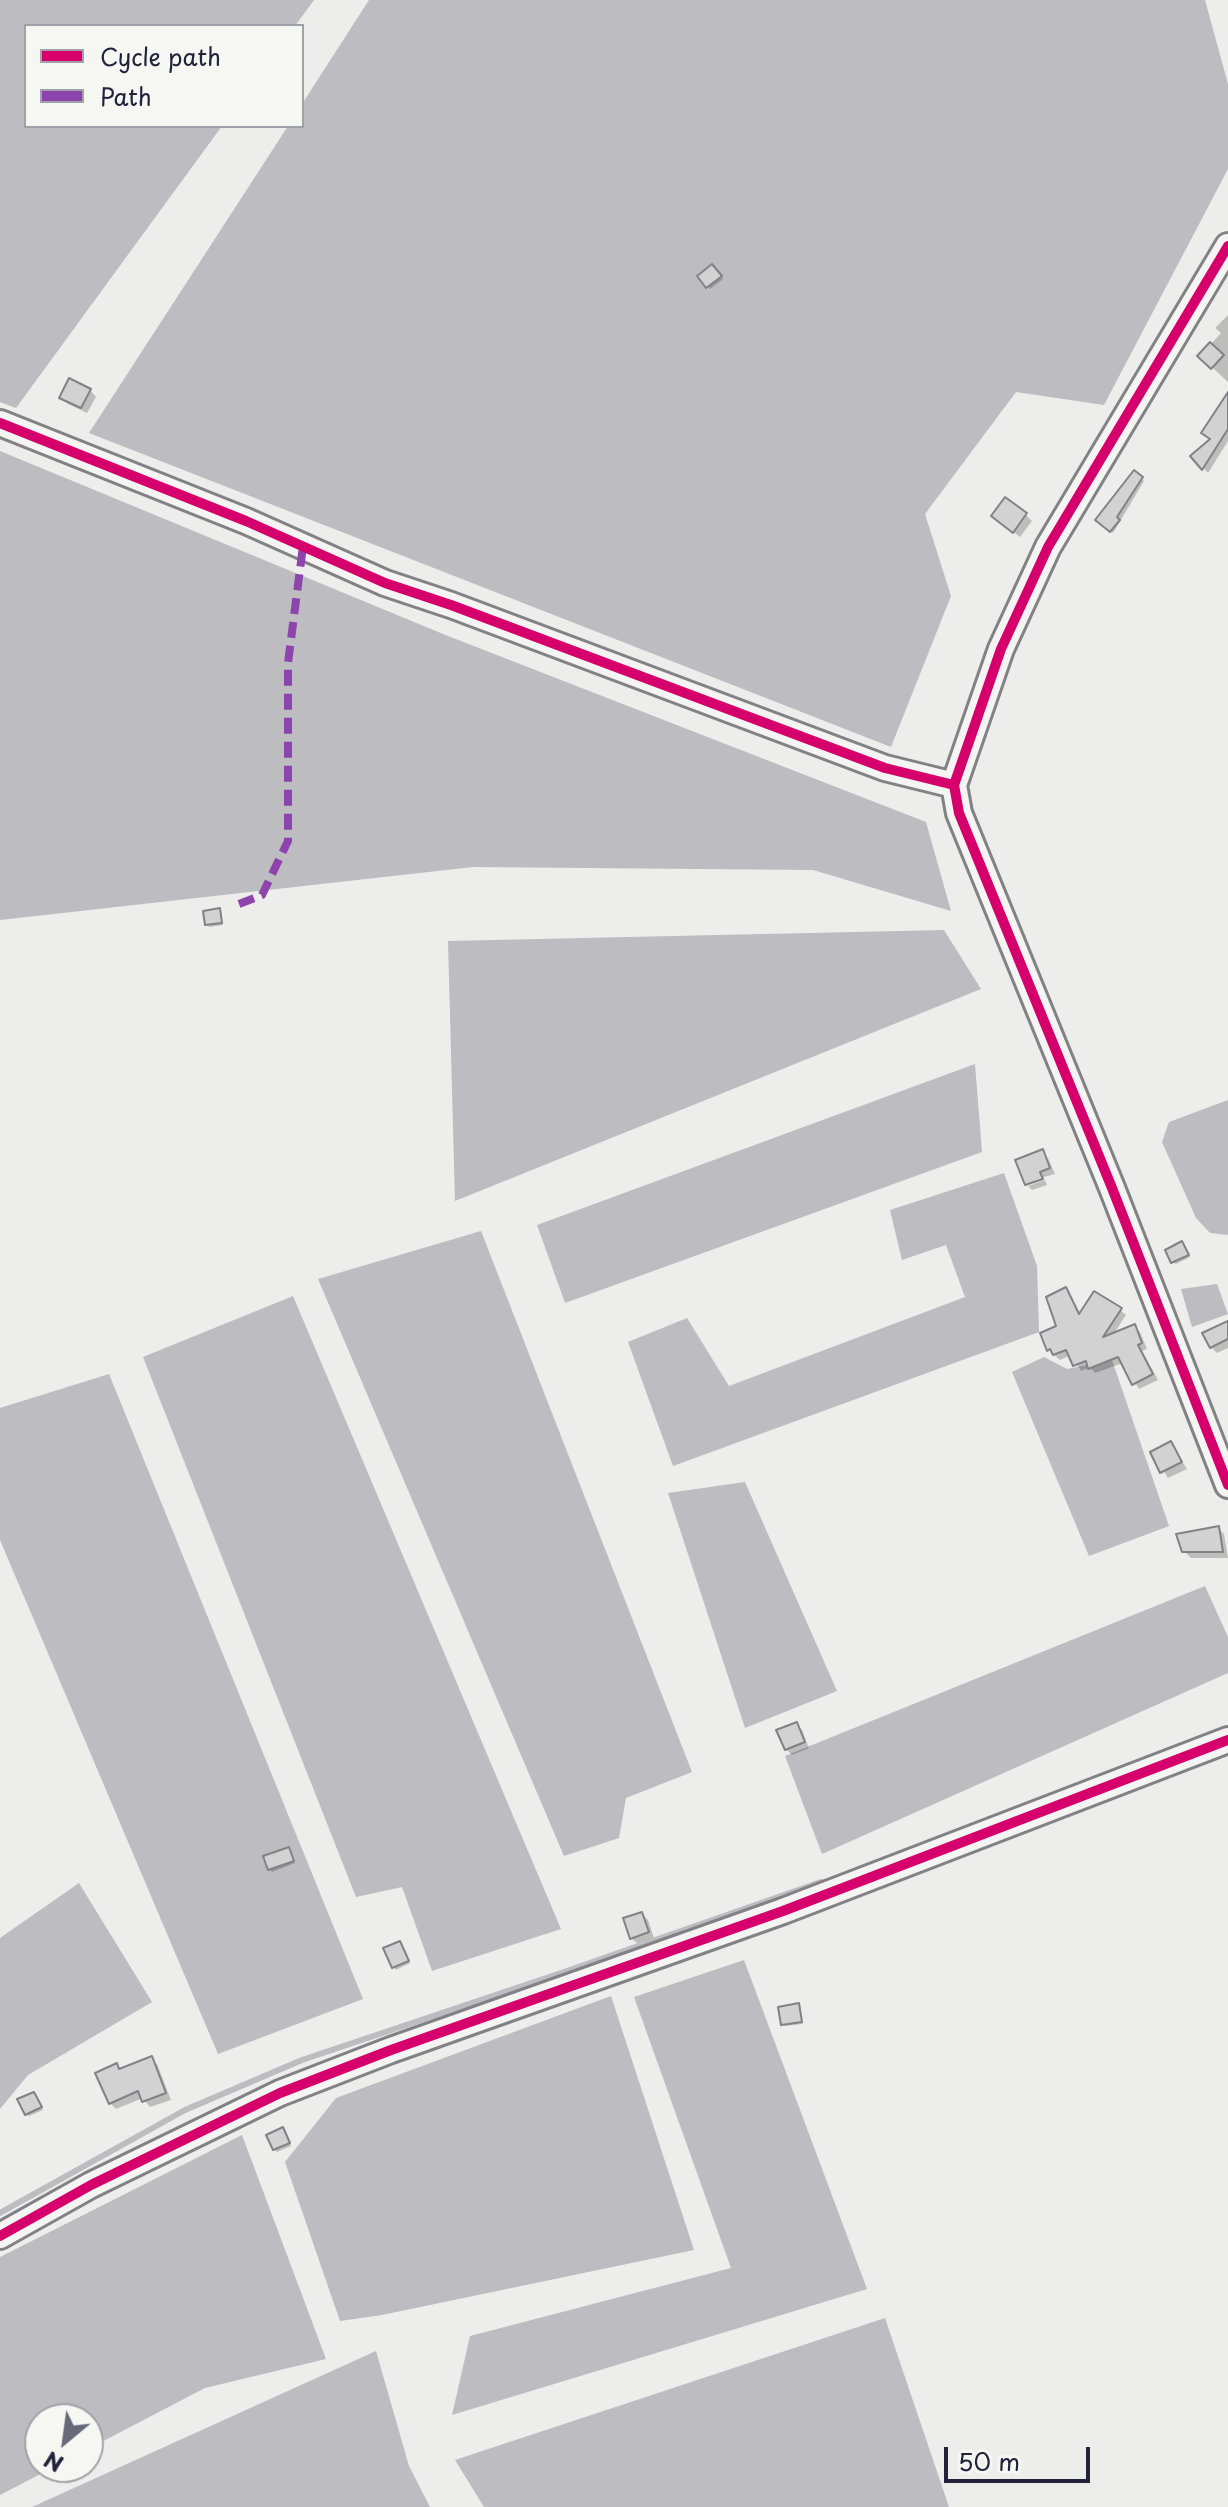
<!DOCTYPE html>
<html>
<head>
<meta charset="utf-8">
<style>
  body { margin:0 }
  #map { position:relative; width:1228px; height:2507px; overflow:hidden; background:#ededec; font-family:"Playpen Sans",sans-serif }
  canvas { display:block }
  .legend { position:absolute; left:24px; top:24px; width:280px; height:104px; box-sizing:border-box; background:#f6f6f2; border:2px solid #a1a1a9; margin:0; padding:10px 14px; list-style:none; font-size:24px; color:#22223b }
  .legend li { display:flex; align-items:center; gap:16px; height:40px }
  .legend b { width:40px; border:2px solid #a1a1a9 }
  .north { position:absolute; left:24px; top:2403px; width:80px; height:80px; box-sizing:border-box; background:#f6f6f2; border:2px solid #a1a1a9; border-radius:50%; rotate:209deg; font-size:22px; font-weight:700; line-height:32px; text-align:center; color:#22223b }
  .north::after { content:''; display:block; margin:auto; width:28px; height:36px; background:#696979; clip-path:polygon(50% 0,100% 100%,50% 72%,0 100%) }
  .scale { position:absolute; left:944px; top:2447px; width:146px; height:36px; box-sizing:border-box; border:4px solid #22223b; border-top:0; padding-left:10px; font-size:24px; line-height:28px; white-space:nowrap; color:#22223b; -webkit-text-stroke:6px #f6f6f2; paint-order:stroke }
</style>
</head>
<body>
<div id="map">
<canvas width="1228" height="2507"></canvas>
<ul class="legend">
<li><b style="height:10px;background:#d6006c"></b>Cycle path</li>
<li><b style="height:10px;background:#8e44ad"></b>Path</li>
</ul>
<div class="north">N</div>
<div class="scale">50 m</div>
</div>
<script>
const ctx = document.querySelector('canvas').getContext('2d');
ctx.lineJoin = 'round';
function fill(path, color) {
  ctx.fillStyle = color;
  ctx.fill(path, 'evenodd');
}
function shape(rows) {
  const path = new Path2D();
  for (const r of rows) {
    path.moveTo(r[0], r[1]);
    for (let i = 2; i < r.length; i += 2) path.lineTo(r[i], r[i + 1]);
  }
  return path;
}
function trace(path, color, width, dash) {
  ctx.strokeStyle = color;
  ctx.lineWidth = width;
  ctx.lineCap = dash ? 'butt' : 'round';
  ctx.setLineDash(dash || []);
  ctx.stroke(path);
}
const water = shape([
  [0,0,314,0,295,26,26,26,26,126,222,126,16,408,0,402],
  [369,0,1205,0,1228,84,1228,169,1104,405,1016,392,925,514,951,596,891,747,89,433,288,126,302,126,302,104],
  [0,451,448,636,926,822,951,911,813,870,473,867,0,920],
  [944,930,981,989,455,1201,448,941],
  [975,1064,982,1152,565,1303,537,1225],
  [1228,1100,1228,1235,1210,1233,1196,1218,1162,1142,1169,1122],
  [1004,1173,1037,1266,1039,1332,673,1466,628,1342,687,1318,729,1386,965,1297,946,1245,902,1260,890,1210],
  [481,1231,692,1772,626,1798,619,1838,564,1856,318,1279],
  [1217,1284,1228,1314,1192,1327,1181,1289],
  [293,1296,561,1929,432,1971,402,1887,356,1897,143,1357],
  [1044,1357,1067,1369,1112,1360,1169,1526,1089,1556,1012,1372],
  [109,1374,363,1999,218,2054,0,1540,0,1408],
  [745,1482,837,1691,745,1728,668,1493],
  [1205,1586,1228,1637,1228,1673,822,1854,785,1756],
  [79,1883,152,2002,28,2075,0,2109,0,1938],
  [744,1960,867,2289,452,2415,470,2336,731,2268,634,1997],
  [611,1996,694,2250,382,2315,340,2321,285,2162,336,2098],
  [242,2135,326,2359,205,2388,88,2449,88,2419,40,2419,40,2467,54,2467,0,2495,0,2257],
  [885,2318,949,2507,484,2507,455,2460],
  [376,2351,409,2466,430,2507,32,2507]
]);
const shadow = shape([
  [712,266,723,279,710,289,699,276],
  [1228,315,1228,382,1200,356,1221,333,1215,328],
  [90,390,96,397,87,413,68,404,62,398],
  [1228,395,1228,441,1208,473,1192,456,1212,440,1204,433],
  [1141,478,1144,481,1113,533,1097,520],
  [1026,515,1032,521,1020,537,1000,522],
  [219,910,223,925,209,927,207,924],
  [1042,1152,1048,1158,1055,1174,1026,1182],
  [1045,1180,1047,1185,1032,1190,1028,1186],
  [1184,1246,1190,1257,1176,1264,1173,1262],
  [1066,1289,1081,1315,1120,1310,1126,1315,1113,1335,1134,1327,1140,1332,1147,1349,1142,1351,1158,1380,1139,1389,1123,1363,1095,1373,1090,1367,1081,1371,1071,1355,1060,1360,1054,1355,1049,1349,1059,1327],
  [1228,1324,1228,1348,1217,1353,1211,1347],
  [1170,1443,1187,1469,1168,1478,1152,1453],
  [1218,1528,1224,1534,1228,1558,1191,1558,1184,1551],
  [796,1724,802,1730,809,1748,792,1755,786,1749],
  [291,1852,295,1863,272,1872,270,1869],
  [642,1914,648,1920,654,1938,638,1944,631,1938],
  [402,1946,410,1963,396,1970,394,1967],
  [798,2005,803,2024,785,2026,783,2024],
  [151,2058,157,2064,171,2100,150,2107,143,2098,116,2109,110,2103,116,2066,121,2070],
  [36,2096,43,2110,29,2116,26,2114],
  [285,2132,291,2146,277,2152,274,2149]
]);
const stream = shape([
  [0,2213,185,2110,302,2060,561,1973,821,1882]
]);
const building = shape([
  [712,264,722,276,706,288,697,276,712,264],
  [1210,342,1224,355,1211,369,1197,356,1210,342],
  [69,378,91,389,81,408,59,398,69,378],
  [1228,392,1228,429,1202,470,1190,456,1210,439,1201,433,1228,392],
  [1134,470,1143,477,1117,517,1120,520,1110,532,1095,520,1134,470],
  [1005,497,1027,513,1013,533,991,516,1005,497],
  [220,908,222,923,205,925,203,911,220,908],
  [1043,1149,1050,1168,1040,1172,1043,1179,1025,1185,1015,1160,1043,1149],
  [1182,1241,1189,1255,1171,1263,1165,1250,1182,1241],
  [1066,1287,1079,1314,1094,1291,1122,1308,1103,1337,1135,1324,1142,1343,1138,1345,1153,1374,1132,1385,1118,1357,1088,1369,1086,1361,1073,1366,1066,1350,1053,1355,1050,1349,1047,1351,1040,1333,1056,1326,1046,1297,1066,1287],
  [1228,1321,1228,1339,1210,1348,1202,1333,1228,1321],
  [1171,1441,1182,1462,1160,1473,1150,1452,1171,1441],
  [1219,1526,1223,1552,1182,1552,1176,1534,1219,1526],
  [797,1722,805,1742,785,1750,776,1730,797,1722],
  [289,1847,294,1861,268,1870,263,1856,289,1847],
  [642,1912,649,1932,630,1939,623,1918,642,1912],
  [400,1941,409,1961,392,1968,383,1948,400,1941],
  [799,2003,802,2022,781,2025,778,2007,799,2003],
  [152,2056,166,2093,142,2102,138,2091,109,2104,95,2073,117,2063,119,2069,152,2056],
  [34,2092,42,2107,25,2115,17,2099,34,2092],
  [283,2127,290,2143,273,2150,266,2135,283,2127]
]);
const minor = shape([
  [1228,246,1048,547,1001,649,954,785,959,813,1112,1188,1228,1485],
  [0,423,246,521,385,583,451,605,885,768,954,785],
  [0,2236,91,2185,280,2093,391,2050,783,1911,1228,1740]
]);
const quiet = shape([
  [239,904,262,895,288,841,288,663,303,546]
]);
const cycleway = shape([
  [1228,246,1048,547,1001,649,954,785,959,813,1112,1188,1228,1485],
  [0,423,246,521,385,583,451,605,885,768,954,785],
  [0,2236,91,2185,280,2093,391,2050,783,1911,1228,1740]
]);
fill(water, '#bcbcc1');
fill(shadow, '#0003');
trace(stream, '#bcbcc1', 6);
fill(building, '#d2d2d3');
trace(building, '#828286', 2);
trace(minor, '#828286', 30);
trace(minor, '#f4f4f2', 24);
trace(quiet, '#8e44ad', 8, [16, 8]);
trace(cycleway, '#d6006c', 10);
</script>
</body>
</html>
